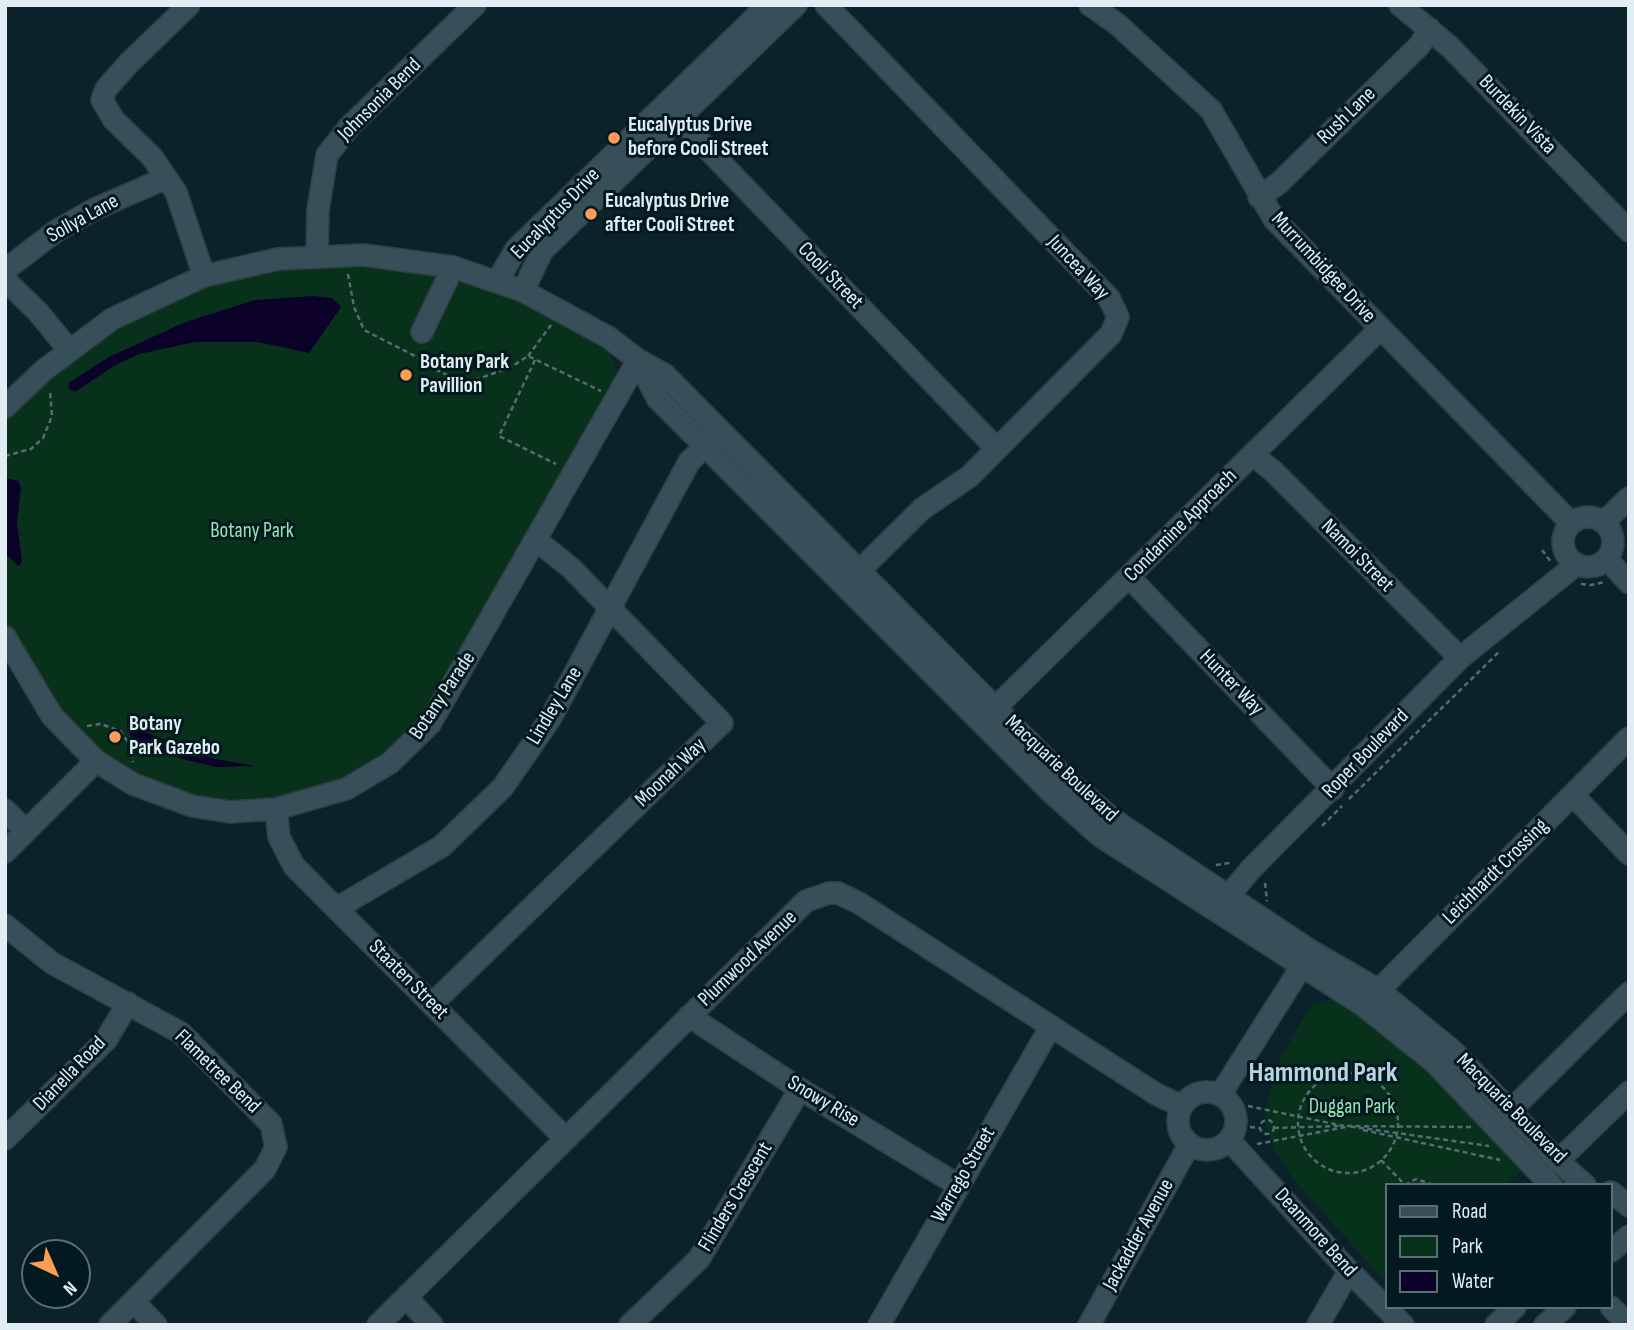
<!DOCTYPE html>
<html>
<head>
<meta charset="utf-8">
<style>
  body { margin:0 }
  #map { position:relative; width:1634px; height:1330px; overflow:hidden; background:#0b222a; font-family:"Sofia Sans Condensed",sans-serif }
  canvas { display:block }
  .frame { position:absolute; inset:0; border:7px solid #e0eef3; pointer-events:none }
  .legend { position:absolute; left:1385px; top:1183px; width:228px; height:126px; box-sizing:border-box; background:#021920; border:2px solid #5b6e74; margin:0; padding:9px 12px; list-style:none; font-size:21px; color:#e0eef3 }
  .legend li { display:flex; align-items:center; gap:14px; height:35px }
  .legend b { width:35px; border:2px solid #5b6e74 }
  .north { position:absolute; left:21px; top:1239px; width:70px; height:70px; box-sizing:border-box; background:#021920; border:2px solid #5b6e74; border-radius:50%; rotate:136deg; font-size:19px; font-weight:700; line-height:28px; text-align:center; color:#e0eef3 }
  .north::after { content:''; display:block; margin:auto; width:24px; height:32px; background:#fd9d55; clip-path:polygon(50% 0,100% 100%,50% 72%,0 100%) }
</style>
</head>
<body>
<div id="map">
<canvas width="1634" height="1330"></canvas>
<div class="frame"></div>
<ul class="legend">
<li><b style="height:9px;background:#374f58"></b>Road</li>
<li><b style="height:19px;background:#08311b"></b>Park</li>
<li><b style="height:19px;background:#0c0129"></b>Water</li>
</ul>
<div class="north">N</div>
</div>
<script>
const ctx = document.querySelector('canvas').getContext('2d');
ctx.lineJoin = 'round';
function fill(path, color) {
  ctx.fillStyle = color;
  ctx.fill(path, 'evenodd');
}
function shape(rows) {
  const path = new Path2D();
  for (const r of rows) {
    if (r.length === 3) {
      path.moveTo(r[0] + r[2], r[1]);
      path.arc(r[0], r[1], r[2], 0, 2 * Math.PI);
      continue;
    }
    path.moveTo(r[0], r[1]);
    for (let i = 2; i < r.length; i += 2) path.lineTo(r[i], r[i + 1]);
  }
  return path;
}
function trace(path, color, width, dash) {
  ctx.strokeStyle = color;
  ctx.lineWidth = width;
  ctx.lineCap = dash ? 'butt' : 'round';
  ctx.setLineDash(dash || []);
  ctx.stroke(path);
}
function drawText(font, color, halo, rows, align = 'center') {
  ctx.font = font + ' "Sofia Sans Condensed",sans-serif';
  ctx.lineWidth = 6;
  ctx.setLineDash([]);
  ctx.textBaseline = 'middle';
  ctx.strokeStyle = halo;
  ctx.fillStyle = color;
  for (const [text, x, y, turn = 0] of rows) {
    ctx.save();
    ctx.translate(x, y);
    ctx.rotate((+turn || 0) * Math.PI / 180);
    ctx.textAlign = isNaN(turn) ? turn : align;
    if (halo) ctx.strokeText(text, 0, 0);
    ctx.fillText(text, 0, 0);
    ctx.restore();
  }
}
const green = shape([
  [339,262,425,269,518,297,587,335,608,352,615,364,615,383,446,687,404,741,352,777,307,795,223,804,173,793,107,761,50,701,5,621,5,418,56,370,120,324,204,285,257,271],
  [1337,997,1401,1041,1526,1167,1505,1185,1387,1185,1387,1278,1379,1275,1292,1177,1276,1153,1265,1123,1265,1112,1278,1064,1310,1006]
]);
const water = shape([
  [313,296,332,298,341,307,309,353,258,342,195,342,139,354,112,367,75,392,68,388,70,382,109,357,183,323,255,300],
  [5,478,18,481,21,487,17,522,22,562,18,566,5,553],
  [137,729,215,759,255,766,216,767,182,759,136,743,129,733]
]);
const path = shape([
  [348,274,354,307,364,330,421,359,419,362,441,372,461,382,478,379,511,367,528,356,601,391],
  [528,356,551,325],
  [535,360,499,436,556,464],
  [5,456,31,449,43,438,52,416,50,391],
  [1542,550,1551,562],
  [1581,584,1591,585,1605,582],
  [87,726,101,724,120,731,131,746,133,762],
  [1349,799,1499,652],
  [1322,826,1342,806],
  [1216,865,1230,863],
  [1265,883,1267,901],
  [1348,1123,50],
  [1248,1106,1344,1126],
  [1267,1127,7],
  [1250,1127,1260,1128],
  [1471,1127,1347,1126,1489,1146],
  [1274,1128,1341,1126],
  [1363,1130,1500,1160],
  [1257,1144,1346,1127],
  [1381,1160,1405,1185],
  [1405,1185,1416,1179,1434,1185]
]);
const minor = shape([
  [189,5,129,63,106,89,102,100,114,120,152,157,176,192,204,276],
  [826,5,1109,298,1118,317,1111,334,970,476,922,509,849,581],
  [1090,5,1117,24,1211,110,1274,219,1571,523],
  [1400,5,1450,47,1629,231],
  [665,105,996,448],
  [1259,197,1279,183,1419,46,1430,29],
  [317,255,318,210,327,155,350,126,475,5],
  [5,270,56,231,95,209,166,178],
  [5,280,38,312,69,350],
  [498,280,516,249,768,5],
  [523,291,542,251,796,5],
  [422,332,453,267],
  [638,360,657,398,1051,792,1100,836,1364,1006,1434,1062,1551,1185],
  [5,407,44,370,112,319,204,276,278,259,363,255,453,267,523,291,608,337,638,360,664,374,1066,779,1114,820,1311,951,1377,989,1453,1051,1558,1161,1585,1185],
  [1253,455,1273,471,1460,658],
  [1588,542,25],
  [1604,522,1629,498],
  [1607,559,1629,583],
  [1129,577,1333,789],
  [5,637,52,716,96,761,133,784,192,806,230,812,276,809,346,789,390,763,430,724,638,360],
  [985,718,1380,329],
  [1573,795,1629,854],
  [276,809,279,837,294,866,565,1138],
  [5,810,26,831],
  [5,852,96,761],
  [1221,905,1251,869,1460,658,1577,564],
  [337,908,442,846,503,787,550,719,689,462,707,444],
  [5,925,52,963,181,1033,271,1124,276,1147,265,1169,110,1325],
  [1369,1000,1629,738],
  [432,1004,722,723,571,568,536,540],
  [689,1016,800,1089,958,1185],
  [1207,1121,29],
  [1220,1095,1309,955],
  [1501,1120,1629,993],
  [5,1139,106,1040,128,1003],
  [1229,1140,1349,1271,1403,1325],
  [1558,1161,1629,1092],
  [1611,1192,1629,1206],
  [1611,1251,1629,1236],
  [406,1297,432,1325],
  [134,1302,156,1325],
  [1611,1307,1628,1325],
  [378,1325,806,901,829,893,838,893,859,903,1156,1094,1182,1106],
  [630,1325,699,1259,800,1089],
  [879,1325,1051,1026],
  [1089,1325,1189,1145],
  [1318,1325,1349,1271],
  [1496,1325,1515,1307],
  [1545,1325,1565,1307]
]);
const markers = [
  [614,138,7,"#fd9d55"],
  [591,214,7,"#fd9d55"],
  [406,375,7,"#fd9d55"],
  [115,737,7,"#fd9d55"]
];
const streetNames = [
  ["Johnsonia Bend",380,100,-45],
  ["Burdekin Vista",1517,115,46],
  ["Rush Lane",1347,116,-44],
  ["Eucalyptus Drive",556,214,-46],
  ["Sollya Lane",83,219,-29],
  ["Juncea Way",1078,268,47],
  ["Murrumbidgee Drive",1323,268,47],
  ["Cooli Street",830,276,46],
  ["Condamine Approach",1181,526,-45],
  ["Namoi Street",1357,556,45],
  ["Hunter Way",1231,683,46],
  ["Botany Parade",443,696,-56],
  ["Lindley Lane",555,706,-59],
  ["Roper Boulevard",1366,754,-46],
  ["Macquarie Boulevard",1061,769,43],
  ["Moonah Way",671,773,-44],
  ["Leichhardt Crossing",1496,872,-45],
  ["Plumwood Avenue",748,959,-44],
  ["Staaten Street",408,980,45],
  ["Flametree Bend",217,1072,44],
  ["Dianella Road",70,1074,-46],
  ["Snowy Rise",823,1102,31],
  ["Macquarie Boulevard",1511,1109,45],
  ["Warrego Street",964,1175,-60],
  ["Flinders Crescent",736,1197,-59],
  ["Deanmore Bend",1315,1233,48],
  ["Jackadder Avenue",1139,1235,-61]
];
const poiNames = [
  ["Eucalyptus Drive",628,126],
  ["before Cooli Street",628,150],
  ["Eucalyptus Drive",605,202],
  ["after Cooli Street",605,226],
  ["Botany Park",420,363],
  ["Pavillion",420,387],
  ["Botany",129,725],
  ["Park Gazebo",129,749]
];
const parkNames = [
  ["Botany Park",252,532],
  ["Duggan Park",1352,1108]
];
const districtNames = [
  ["Hammond Park",1323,1074]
];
fill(green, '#08311b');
fill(water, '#0c0129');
trace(minor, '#313d44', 24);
trace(path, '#576b72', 2.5, [5, 3.5]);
trace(minor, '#374f58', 21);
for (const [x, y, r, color] of markers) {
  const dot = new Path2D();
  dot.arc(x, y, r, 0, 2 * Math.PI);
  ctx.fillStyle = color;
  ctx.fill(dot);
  trace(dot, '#021920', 2.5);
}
drawText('21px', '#e0eef3', '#021920', streetNames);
drawText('bold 21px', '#e0eef3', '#021920', poiNames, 'left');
drawText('21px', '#95e5b1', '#021920', parkNames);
drawText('bold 28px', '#b8d4de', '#021920', districtNames);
</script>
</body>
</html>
